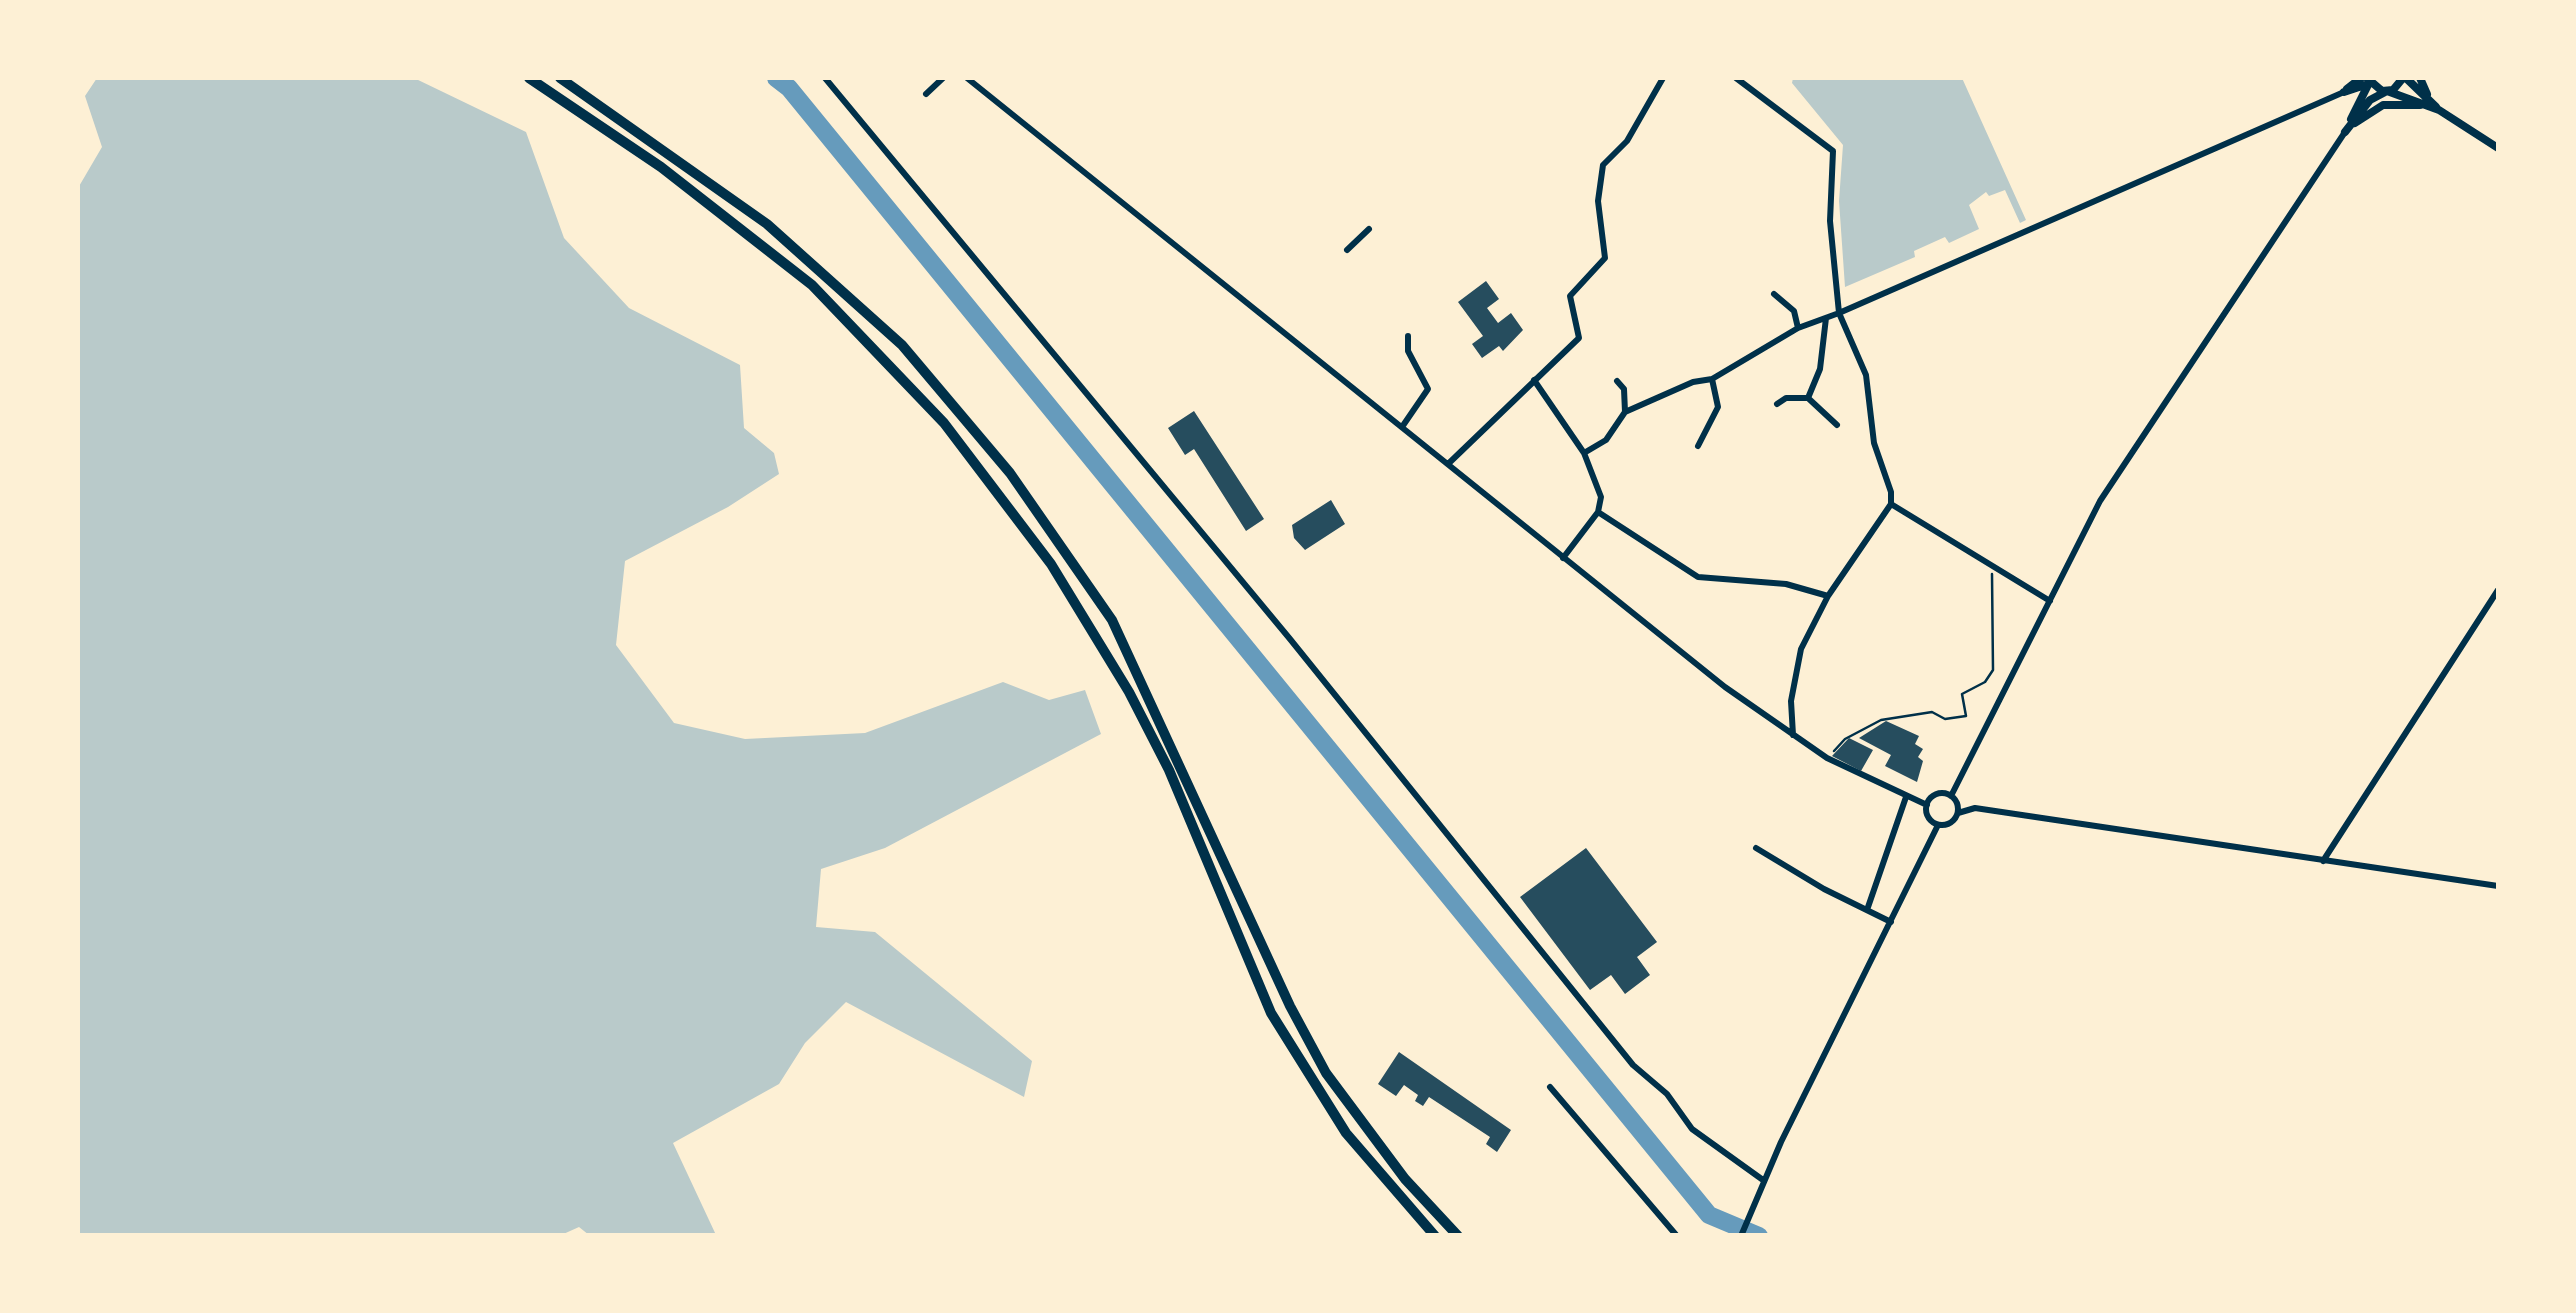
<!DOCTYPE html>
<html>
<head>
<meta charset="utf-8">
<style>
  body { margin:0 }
  #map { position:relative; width:2576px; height:1313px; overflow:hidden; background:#fdf0d5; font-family:Cabin,sans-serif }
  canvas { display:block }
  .frame { position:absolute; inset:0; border:80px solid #fdf0d5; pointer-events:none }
</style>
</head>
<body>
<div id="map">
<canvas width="2576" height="1313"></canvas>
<div class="frame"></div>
</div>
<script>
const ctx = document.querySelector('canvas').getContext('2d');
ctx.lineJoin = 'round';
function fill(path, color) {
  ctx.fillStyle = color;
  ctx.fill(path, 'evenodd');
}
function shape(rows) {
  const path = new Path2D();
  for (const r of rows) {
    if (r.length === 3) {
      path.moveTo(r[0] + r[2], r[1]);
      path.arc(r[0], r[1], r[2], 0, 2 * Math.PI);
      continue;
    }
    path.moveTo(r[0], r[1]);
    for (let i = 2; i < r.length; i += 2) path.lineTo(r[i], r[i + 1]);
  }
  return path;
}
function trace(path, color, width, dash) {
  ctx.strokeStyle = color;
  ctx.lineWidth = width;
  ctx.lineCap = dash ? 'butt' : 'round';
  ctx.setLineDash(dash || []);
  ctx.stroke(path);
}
const green = shape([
  [97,78,414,78,526,132,564,238,629,308,740,365,744,428,774,453,779,474,728,507,625,561,616,645,674,723,745,739,865,733,1003,682,1049,700,1085,690,1101,734,885,848,821,869,816,927,875,932,1032,1061,1024,1097,846,1002,805,1043,779,1084,673,1143,716,1235,589,1235,579,1227,559,1236,78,1235,78,188,102,147,85,96],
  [1793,78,1962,78,2026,220,2020,223,2005,190,1989,196,1986,192,1969,205,1979,229,1949,243,1945,237,1914,251,1915,257,1845,287,1839,201,1843,145,1792,83]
]);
const river = shape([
  [776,78,789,88,1709,1215,1759,1236]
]);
const building = shape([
  [1486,281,1499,299,1487,308,1498,323,1511,313,1523,330,1503,351,1499,346,1482,358,1472,344,1483,336,1458,302],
  [1194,411,1264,519,1246,531,1194,449,1185,455,1168,428],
  [1331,500,1345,524,1305,550,1294,538,1292,525],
  [1886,721,1919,736,1915,744,1923,749,1918,757,1923,761,1917,782,1885,766,1891,755,1859,738],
  [1849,738,1873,750,1861,771,1832,756],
  [1586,848,1657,942,1637,957,1650,975,1625,994,1611,975,1590,990,1520,897],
  [1399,1052,1511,1130,1497,1152,1486,1144,1490,1137,1429,1097,1423,1106,1415,1101,1418,1095,1404,1085,1396,1096,1378,1084]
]);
const path = shape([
  [1834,751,1845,739,1881,720,1932,712,1945,719,1966,716,1962,694,1985,682,1993,670,1992,574]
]);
const minor = shape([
  [825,78,1290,639,1633,1065,1667,1094,1692,1129,1763,1180],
  [967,78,1725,687,1827,758,1927,805],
  [926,94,943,78],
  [1347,250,1369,229],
  [1774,294,1794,311,1798,328],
  [1534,380,1584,453],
  [1617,381,1624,389,1625,412],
  [1808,398,1837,425],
  [1777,404,1786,398,1808,398,1820,369,1826,318],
  [1402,427,1428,389,1408,351,1408,336],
  [1698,446,1718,407,1712,379,1798,328,1839,313,1830,221,1833,151,1736,78],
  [1448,464,1579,338,1570,296,1605,258,1598,201,1603,165,1627,141,1663,78],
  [1598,512,1698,577,1786,584,1828,596,1801,649,1791,701,1793,735],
  [1563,558,1598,512,1601,497,1584,453,1606,440,1625,412,1693,382,1712,379],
  [1828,596,1891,504],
  [2050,601,1891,504,1891,492,1874,443,1866,375,1839,313,2344,92],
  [1942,809,16],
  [1951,796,2100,501,2345,132],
  [1958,813,1975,808,2498,886],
  [1756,848,1824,889,1891,922],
  [2323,861,2498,590],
  [1867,910,1906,797],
  [1550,1087,1677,1236],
  [1741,1236,1781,1142,1938,825]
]);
const secondary = shape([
  [2367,78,2382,91,2393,90,2403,78],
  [2406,78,2436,107],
  [2420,78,2427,94],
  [2347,89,2361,78],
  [2344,92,2368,84],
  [2351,119,2369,83],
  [2355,123,2383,105,2420,105],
  [2345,132,2370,100,2387,91,2439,110,2498,148]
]);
const motorway = shape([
  [529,78,661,167,812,285,944,423,1051,564,1129,692,1169,770,1271,1013,1346,1133,1435,1236],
  [560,78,767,224,902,345,1010,473,1112,620,1290,1006,1326,1073,1405,1179,1458,1236]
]);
fill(green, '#b9caca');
trace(river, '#669bbc', 18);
fill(building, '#264d5e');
trace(path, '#003049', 2.5);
trace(minor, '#003049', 6);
trace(secondary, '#003049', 8);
trace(motorway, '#003049', 10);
</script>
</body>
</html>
